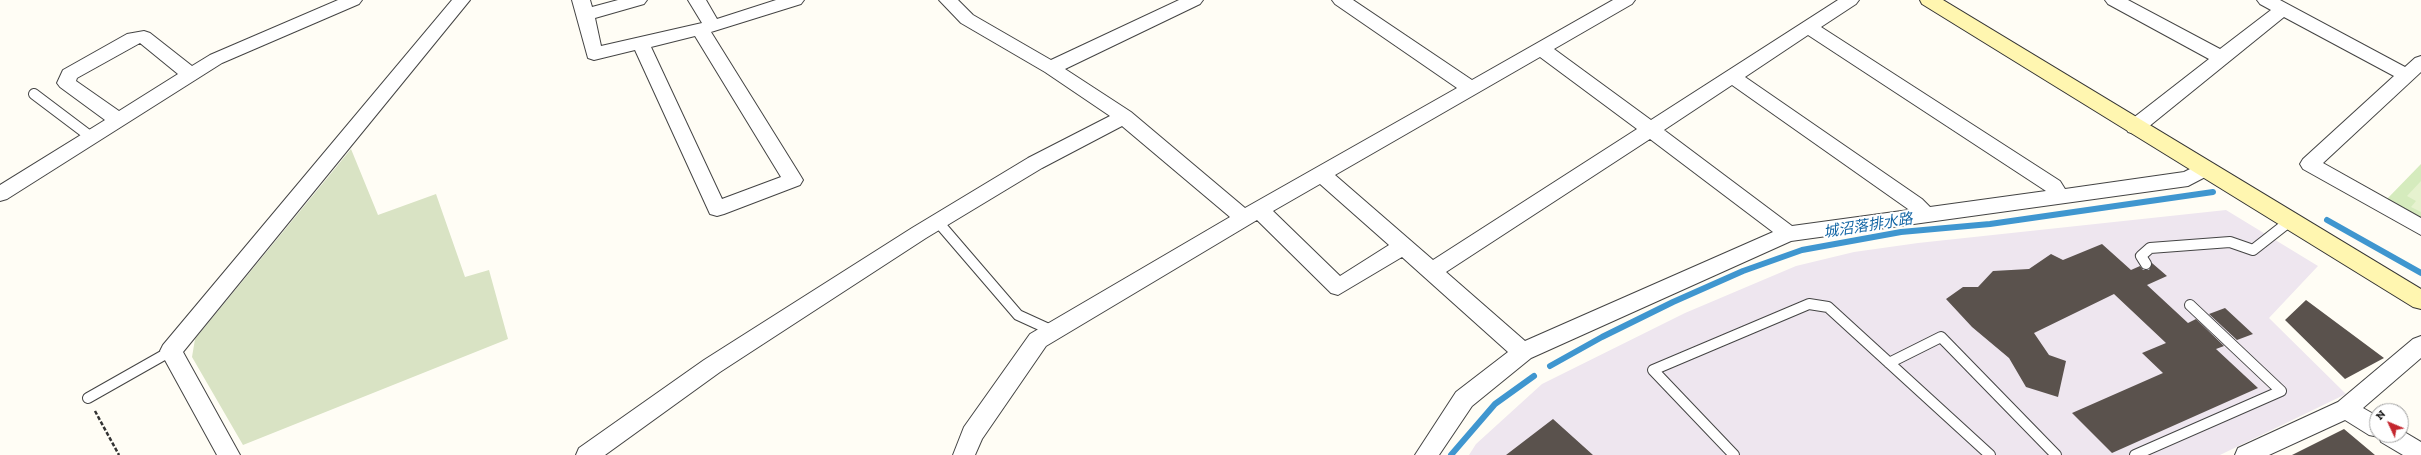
<!DOCTYPE html>
<html>
<head>
<meta charset="utf-8">
<style>
  body { margin:0 }
  #map { position:relative; width:2421px; height:455px; overflow:hidden; background:#fffdf5; font-family:"Zilla Slab",serif }
  canvas { display:block }
  .north { position:absolute; left:2369px; top:403px; width:40px; height:40px; box-sizing:border-box; background:#fff; border:1px solid #a0a0a0; border-radius:50%; rotate:314deg; font-size:11px; font-weight:700; line-height:16px; text-align:center; color:#111 }
  .north::after { content:''; display:block; margin:auto; width:14px; height:18px; background:#c4262e; clip-path:polygon(50% 0,100% 100%,50% 72%,0 100%) }
</style>
</head>
<body>
<div id="map">
<canvas width="2421" height="455"></canvas>
<div class="north">N</div>
</div>
<script>
const ctx = document.querySelector('canvas').getContext('2d');
ctx.lineJoin = 'round';
function fill(path, color) {
  ctx.fillStyle = color;
  ctx.fill(path, 'evenodd');
}
function shape(rows) {
  const path = new Path2D();
  for (const r of rows) {
    path.moveTo(r[0], r[1]);
    for (let i = 2; i < r.length; i += 2) path.lineTo(r[i], r[i + 1]);
  }
  return path;
}
function trace(path, color, width, dash) {
  ctx.strokeStyle = color;
  ctx.lineWidth = width;
  ctx.lineCap = dash ? 'butt' : 'round';
  ctx.setLineDash(dash || []);
  ctx.stroke(path);
}
function drawText(font, color, halo, rows, align = 'center') {
  ctx.font = font + ' "Zilla Slab","Noto Sans JP",serif';
  ctx.lineWidth = 4;
  ctx.setLineDash([]);
  ctx.textBaseline = 'middle';
  ctx.strokeStyle = halo;
  ctx.fillStyle = color;
  for (const [text, x, y, turn = 0] of rows) {
    ctx.save();
    ctx.translate(x, y);
    ctx.rotate((+turn || 0) * Math.PI / 180);
    ctx.textAlign = isNaN(turn) ? turn : align;
    if (halo) ctx.strokeText(text, 0, 0);
    ctx.fillText(text, 0, 0);
    ctx.restore();
  }
}
const industrial = shape([
  [2226,210,2318,266,2269,318,2346,394,2220,455,1469,455,1476,444,1542,384,1685,313,1796,266,1854,252,1918,243]
]);
const green = shape([
  [2421,164,2421,221,2386,200]
]);
const cemetery = shape([
  [351,149,378,215,436,194,465,277,489,270,508,339,243,445,192,357,195,339]
]);
const pitch = shape([
  [2421,181,2421,212,2411,207,2416,201,2407,196]
]);
const stream = shape([
  [2327,220,2421,273],
  [1550,366,1602,337,1673,302,1743,271,1802,250,1901,232,1990,224,2213,192],
  [1451,455,1495,404,1534,376]
]);
const building = shape([
  [2102,244,2131,270,2140,266,2143,270,2149,270,2152,263,2167,276,2147,285,2188,323,2196,319,2224,346,2216,349,2258,388,2112,453,2072,413,2163,373,2142,353,2166,343,2114,294,2034,333,2049,355,2066,361,2058,397,2026,387,2009,358,1972,327,1946,299,1963,287,1978,287,1993,271,2029,269,2051,254,2063,260],
  [2306,300,2384,358,2345,379,2285,320],
  [2225,308,2253,334,2237,340,2209,314],
  [1553,419,1593,455,1506,455],
  [2344,429,2375,455,2292,455]
]);
const path = shape([
  [95,411,119,455]
]);
const lane = shape([
  [34,94,91,137],
  [938,222,1018,315,1053,331],
  [2146,264,2141,256,2150,248,2230,242,2253,250,2290,221],
  [1889,363,1941,337,2056,455],
  [88,398,171,351],
  [1734,455,1653,370,1809,304,1828,307,1990,455],
  [2135,455,2281,391,2190,305]
]);
const street = shape([
  [338,0,362,0,359,4,222,63,7,199,0,201,0,185,105,120,60,87,57,83,63,70,127,34,144,31,150,33,192,66,210,55,338,0],
  [140,43,178,74,119,111,76,81,77,78,140,43],
  [452,0,470,0,183,352,240,455,217,455,160,351,163,345,452,0],
  [572,0,590,0,592,7,618,0,647,0,644,4,595,18,601,46,702,23,688,0,706,0,717,19,776,0,804,0,801,4,711,32,800,175,803,180,800,185,724,214,717,216,710,214,635,50,594,60,588,58,572,0],
  [695,36,781,177,722,199,651,47,695,36],
  [939,0,958,0,973,15,1051,60,1179,0,1203,0,1200,4,1065,69,1131,112,1245,208,1457,88,1335,4,1332,0,1353,0,1472,80,1613,0,1635,0,1632,4,1554,49,1651,120,1838,0,1859,0,1856,4,1821,27,2060,181,2065,189,2184,172,2204,162,2211,164,2214,169,2211,174,2188,186,1791,241,1531,358,1472,406,1439,455,1415,455,1456,392,1508,352,1402,257,1338,295,1331,293,1257,220,1046,346,982,439,975,455,953,455,964,427,1030,334,1230,217,1122,126,1042,168,926,238,720,372,605,455,576,455,579,448,704,360,912,228,1028,158,1110,116,1045,72,961,23,939,0],
  [1808,35,2046,191,1930,207,1922,199,1745,77,1808,35],
  [1540,57,1637,129,1433,260,1335,175,1540,57],
  [1732,85,1908,209,1909,210,1792,226,1664,130,1732,85],
  [1650,139,1773,232,1525,341,1446,272,1650,139],
  [1320,184,1389,245,1340,276,1273,211,1320,184],
  [2105,0,2128,0,2220,49,2271,10,2260,4,2257,0,2280,0,2405,67,2415,58,2421,56,2421,72,2323,163,2421,218,2421,235,2303,169,2300,164,2303,159,2394,76,2284,17,2142,132,2135,134,2128,132,2126,127,2128,122,2209,59,2108,4,2105,0],
  [2421,336,2421,358,2363,408,2377,416,2377,435,2401,435,2401,430,2421,442,2421,455,2403,455,2381,442,2379,437,2369,435,2345,420,2269,455,2235,455,2238,448,2338,402,2413,339,2421,336]
]);
const secondary = shape([
  [1920,0,1943,0,2421,289,2421,309,2413,307,1922,4,1920,0]
]);
const waterNames = [
  ["城沼落排水路",1868,226,-9]
];
fill(industrial, '#eee6ef');
fill(green, '#d5ebbd');
fill(cemetery, '#d9e3c4');
fill(pitch, '#e6f2cf');
trace(stream, '#3f96cf', 6);
fill(building, '#5a524d');
trace(lane, '#444', 12);
trace(street, '#444', 2);
trace(secondary, '#333', 2);
trace(path, '#333', 2.5, [4, 2]);
trace(lane, '#fff', 10);
fill(street, '#fff');
fill(secondary, '#fff6b0');
drawText('italic 15px', '#1768a6', '#fff', waterNames);
</script>
</body>
</html>
